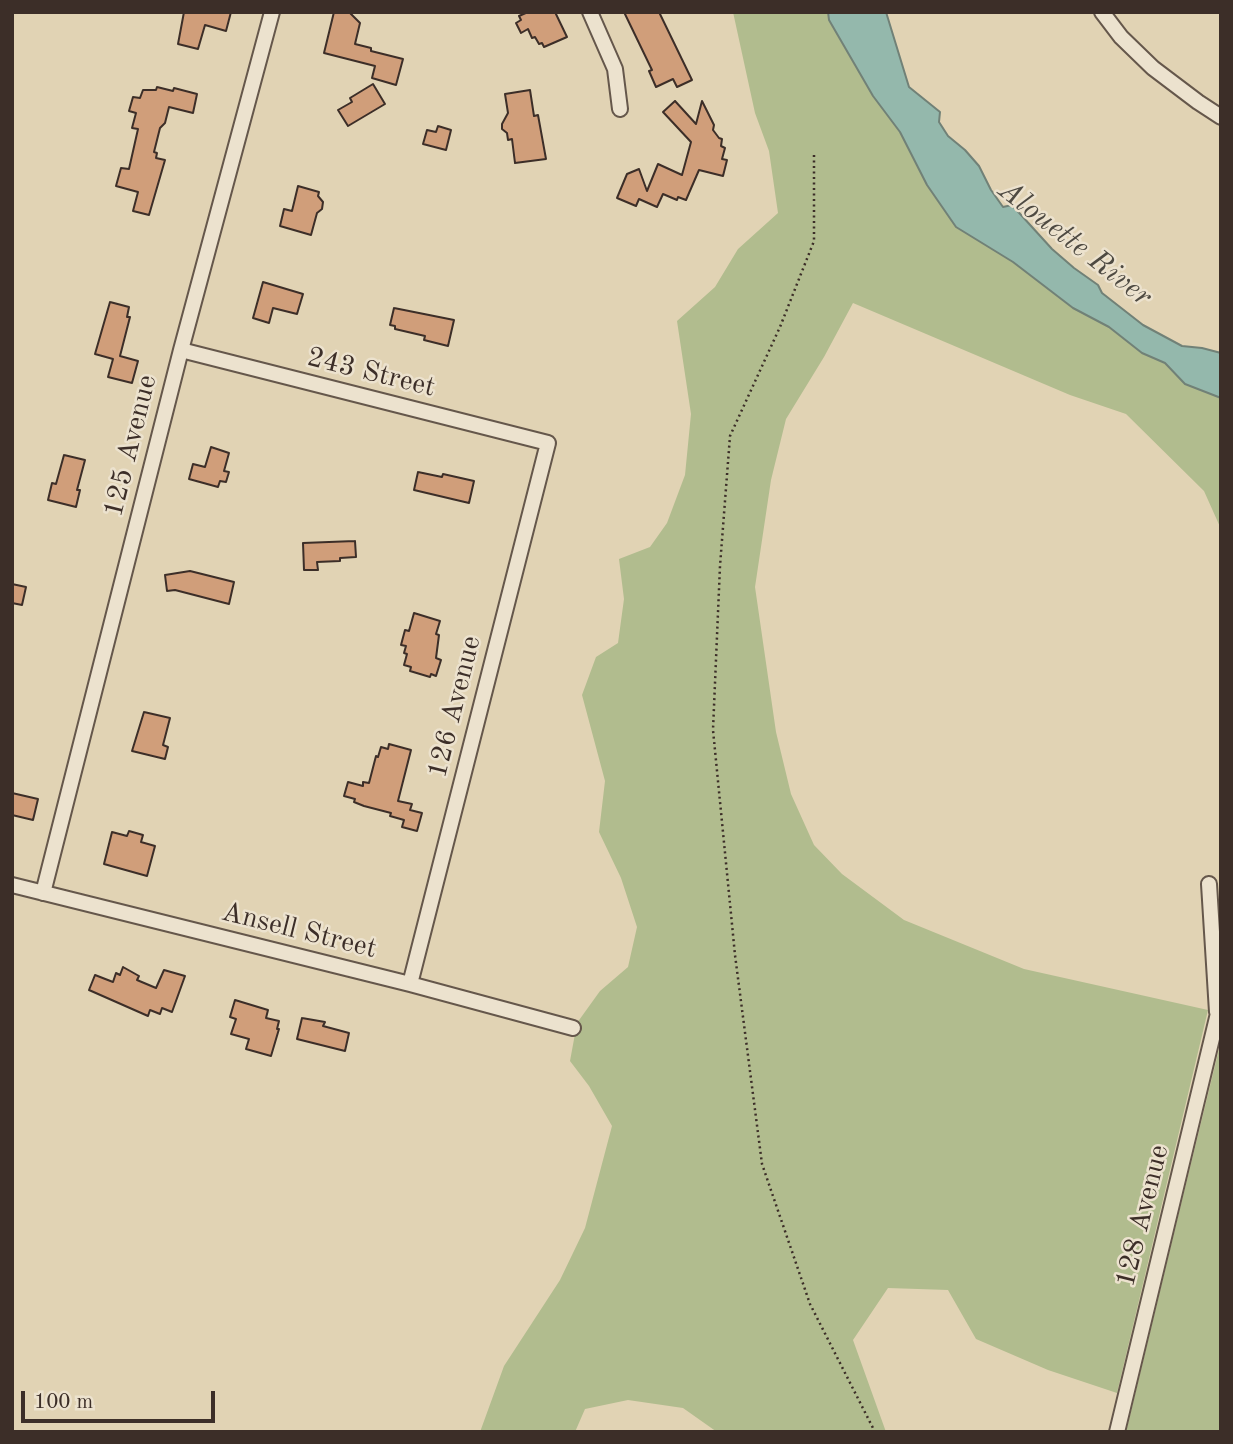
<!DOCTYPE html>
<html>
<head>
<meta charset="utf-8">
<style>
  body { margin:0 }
  #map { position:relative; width:1233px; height:1444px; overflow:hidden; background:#e1d3b4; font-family:"Old Standard TT",serif }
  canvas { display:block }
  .frame { position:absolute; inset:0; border:14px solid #3c2e28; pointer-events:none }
  .scale { position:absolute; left:21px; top:1391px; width:194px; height:32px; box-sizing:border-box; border:4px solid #3c2e28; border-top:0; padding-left:9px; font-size:21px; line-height:24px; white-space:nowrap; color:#3c2e28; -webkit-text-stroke:5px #ece2ce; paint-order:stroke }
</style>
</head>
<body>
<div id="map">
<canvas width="1233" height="1444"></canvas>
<div class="frame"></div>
<div class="scale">100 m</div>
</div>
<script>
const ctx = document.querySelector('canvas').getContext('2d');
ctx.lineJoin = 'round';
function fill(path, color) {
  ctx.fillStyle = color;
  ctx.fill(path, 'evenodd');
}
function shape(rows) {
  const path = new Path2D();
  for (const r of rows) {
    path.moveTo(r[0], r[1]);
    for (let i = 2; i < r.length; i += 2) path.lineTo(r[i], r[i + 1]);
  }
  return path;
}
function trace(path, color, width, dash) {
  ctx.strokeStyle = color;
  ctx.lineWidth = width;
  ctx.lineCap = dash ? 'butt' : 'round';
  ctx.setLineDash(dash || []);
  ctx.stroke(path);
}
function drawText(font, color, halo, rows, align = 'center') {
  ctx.font = font + ' "Old Standard TT",serif';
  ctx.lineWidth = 5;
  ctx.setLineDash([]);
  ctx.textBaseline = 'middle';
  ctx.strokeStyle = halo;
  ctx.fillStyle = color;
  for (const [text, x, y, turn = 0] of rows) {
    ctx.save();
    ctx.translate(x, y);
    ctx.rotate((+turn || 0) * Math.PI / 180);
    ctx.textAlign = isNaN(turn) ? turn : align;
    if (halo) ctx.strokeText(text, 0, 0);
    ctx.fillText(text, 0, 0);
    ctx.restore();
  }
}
const green = shape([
  [733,12,828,12,829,20,873,96,900,132,927,185,956,227,1013,262,1073,308,1109,327,1142,353,1165,363,1185,384,1221,398,1221,529,1204,491,1126,414,1070,395,853,303,824,357,786,419,771,480,755,587,776,732,791,794,814,845,842,874,904,920,1024,969,1208,1010,1117,1393,1048,1370,976,1339,948,1290,888,1288,853,1340,886,1432,717,1432,683,1408,628,1400,585,1409,575,1432,480,1432,504,1366,560,1280,585,1228,612,1126,589,1086,570,1061,577,1023,600,991,628,967,637,927,621,878,599,832,605,781,582,695,596,657,618,643,624,599,619,559,650,547,667,523,685,475,691,414,677,321,715,287,738,249,778,213,769,151,755,113],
  [1221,1041,1221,1432,1126,1432,1175,1229]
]);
const water = shape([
  [828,12,886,12,909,87,940,112,939,122,948,136,965,150,979,166,991,190,1003,207,1012,205,1052,249,1074,268,1098,285,1102,293,1143,325,1182,346,1202,348,1221,353,1221,398,1185,384,1165,363,1142,353,1109,327,1073,308,1013,262,956,227,927,185,900,132,873,96,829,20,828,12]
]);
const building = shape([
  [184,12,231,12,226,31,205,25,198,49,178,44,184,12],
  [334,12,349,12,360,23,355,44,371,48,371,51,403,59,396,85,372,78,375,66,324,53,334,12],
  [528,12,555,12,567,37,544,47,542,43,539,44,535,37,532,38,528,29,521,33,516,23,521,20,519,16,528,12],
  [624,12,659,12,692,80,677,87,673,79,656,87,649,71,652,70,624,12],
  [373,84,385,104,348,126,338,110,352,102,350,98,373,84],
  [157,87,173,91,174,88,197,94,193,113,169,107,165,123,160,128,154,152,157,153,156,158,165,160,149,215,133,211,138,192,116,186,121,168,129,169,138,129,132,128,136,113,129,111,133,97,140,98,143,90,156,90,157,87],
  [530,90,534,116,538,115,546,159,515,163,512,139,508,140,507,133,502,129,502,124,508,113,505,94,530,90],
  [675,101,696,124,702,101,714,125,713,130,719,138,722,139,721,146,725,148,722,159,727,160,723,176,699,170,686,200,678,197,677,200,663,194,657,207,639,199,636,206,617,198,627,174,639,169,647,191,658,164,682,175,691,142,663,112,675,101],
  [438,126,451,130,446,150,423,144,427,130,436,132,438,126],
  [298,186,319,192,318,196,323,202,322,209,317,213,311,235,280,226,284,209,292,211,298,186],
  [263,282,303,294,297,314,273,308,269,323,253,318,263,282],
  [110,302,129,307,127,317,130,317,120,356,138,361,132,383,108,377,113,359,95,354,110,302],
  [394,308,454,320,448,346,424,340,425,336,395,329,395,326,390,325,394,308],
  [211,447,229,453,224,471,229,472,226,482,220,481,218,487,189,479,193,464,205,467,211,447],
  [64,455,85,460,77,490,80,490,76,507,48,500,52,483,56,484,64,455],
  [418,472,442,477,443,474,474,481,469,503,414,490,418,472],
  [355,541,356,557,340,558,340,561,317,562,318,570,304,570,303,543,355,541],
  [190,571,234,582,229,604,175,590,167,591,165,575,190,571],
  [12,584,26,587,22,605,12,603,12,584],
  [414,613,440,621,436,634,439,635,436,658,441,660,436,676,431,674,430,677,410,671,411,667,404,665,407,654,404,653,406,646,401,645,405,630,409,631,414,613],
  [144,712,170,718,163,745,168,747,165,759,132,751,144,712],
  [389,744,411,750,398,801,412,804,410,810,422,813,417,831,402,827,404,820,390,816,391,813,364,806,354,802,355,799,344,796,348,782,363,786,363,782,369,783,376,756,378,757,381,747,388,749,389,744],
  [12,793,38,799,33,820,12,815,12,793],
  [129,831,143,835,141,842,155,846,147,876,104,864,112,832,127,836,129,831],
  [123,967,139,976,137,980,156,988,164,970,185,976,172,1012,162,1008,160,1014,150,1010,148,1016,89,990,95,975,113,982,116,973,120,975,123,967],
  [235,1000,268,1010,266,1018,279,1021,277,1029,279,1029,271,1056,246,1049,249,1039,231,1034,236,1019,230,1017,235,1000],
  [302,1018,325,1022,323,1026,349,1033,345,1051,297,1039,302,1018]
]);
const path = shape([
  [814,155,814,241,780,327,730,436,720,566,713,730,735,955,762,1164,810,1304,875,1432]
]);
const minor = shape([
  [590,12,615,69,620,109],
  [1102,12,1121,37,1153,68,1198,102,1221,117],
  [181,350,548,443,410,984],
  [1209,884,1217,1012],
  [12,885,410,984,573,1028],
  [43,893,181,350,272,12],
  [1117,1432,1221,1001]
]);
const streetNames = [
  ["243 Street",371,373,14],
  ["125 Avenue",131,446,-76],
  ["126 Avenue",455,707,-76],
  ["Ansell Street",299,931,14],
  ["128 Avenue",1143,1216,-76]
];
const waterNames = [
  ["Alouette River",1075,244,38]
];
fill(green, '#b1bc8e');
fill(water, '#94b8ac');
trace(water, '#718177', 2);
fill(building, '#d09e7a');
trace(building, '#3c2e28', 2);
trace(minor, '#65574b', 18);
trace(path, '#3c2e28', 2.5, [2, 3.5]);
trace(minor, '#ece2ce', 14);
drawText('28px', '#3c2e28', '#ece2ce', streetNames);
drawText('italic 30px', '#4e4a42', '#ece2ce', waterNames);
</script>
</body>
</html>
